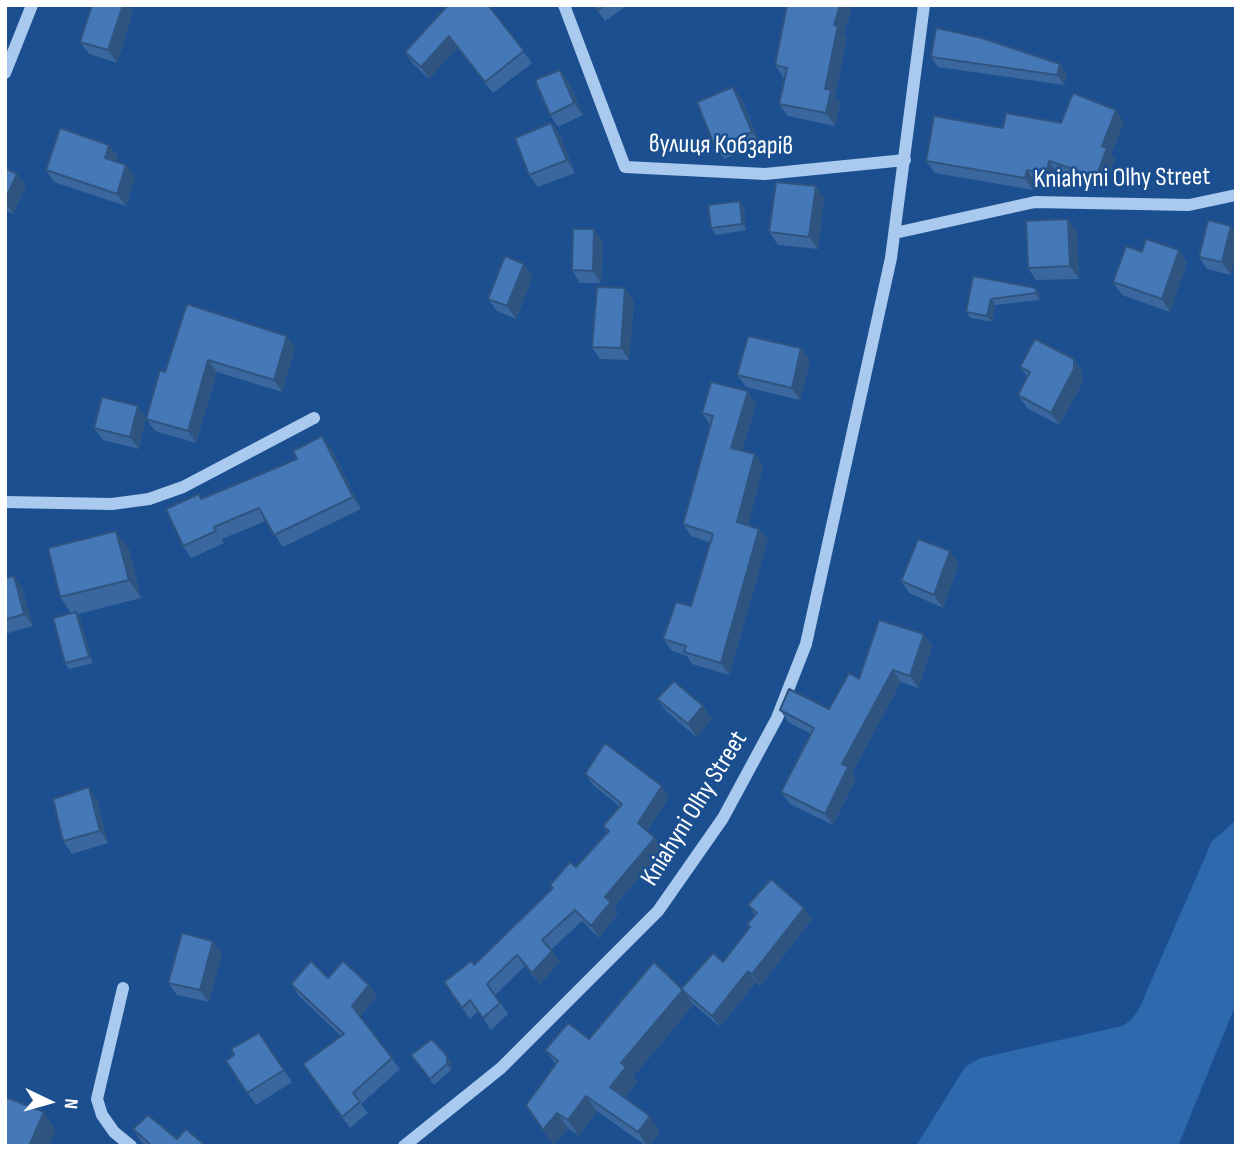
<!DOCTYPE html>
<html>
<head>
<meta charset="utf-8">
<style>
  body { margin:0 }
  #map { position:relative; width:1241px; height:1151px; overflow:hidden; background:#1b4f8f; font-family:"Sofia Sans Condensed",sans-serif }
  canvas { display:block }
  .frame { position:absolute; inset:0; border:7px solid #fff; pointer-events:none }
  .north { position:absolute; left:14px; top:1067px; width:70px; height:70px; -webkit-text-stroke:5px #1b4f8f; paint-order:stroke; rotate:95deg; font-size:19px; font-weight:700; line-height:28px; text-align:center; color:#fff }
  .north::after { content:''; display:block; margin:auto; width:24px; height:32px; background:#fff; clip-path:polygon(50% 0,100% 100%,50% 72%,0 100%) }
</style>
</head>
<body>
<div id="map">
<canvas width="1241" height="1151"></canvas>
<div class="frame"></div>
<div class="north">N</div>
</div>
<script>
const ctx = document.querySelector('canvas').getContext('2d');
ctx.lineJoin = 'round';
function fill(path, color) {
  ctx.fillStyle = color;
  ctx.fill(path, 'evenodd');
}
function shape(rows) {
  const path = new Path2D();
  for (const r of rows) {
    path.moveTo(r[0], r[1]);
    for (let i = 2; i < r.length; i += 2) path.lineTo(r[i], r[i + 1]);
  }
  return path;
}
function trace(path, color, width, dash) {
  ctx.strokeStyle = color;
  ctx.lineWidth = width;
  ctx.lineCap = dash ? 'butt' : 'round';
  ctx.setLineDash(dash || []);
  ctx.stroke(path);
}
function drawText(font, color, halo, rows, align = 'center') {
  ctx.font = font + ' "Sofia Sans Condensed",sans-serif';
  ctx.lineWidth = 5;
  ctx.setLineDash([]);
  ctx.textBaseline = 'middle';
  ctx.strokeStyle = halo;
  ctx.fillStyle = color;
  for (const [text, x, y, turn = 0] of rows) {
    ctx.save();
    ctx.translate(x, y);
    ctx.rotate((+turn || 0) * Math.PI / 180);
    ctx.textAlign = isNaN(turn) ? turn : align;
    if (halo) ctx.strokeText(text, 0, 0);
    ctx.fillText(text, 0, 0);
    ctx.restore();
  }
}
const green = shape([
  [1236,820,1236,1004,1178,1146,916,1146,965,1067,980,1058,1122,1026,1130,1021,1139,1009,1212,841]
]);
const minor = shape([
  [564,5,625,167,765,174,905,160],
  [5,73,32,5],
  [895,233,1035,202,1189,205,1236,195],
  [5,502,112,504,149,499,183,487,314,418],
  [123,988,97,1099,102,1115,114,1132,131,1146],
  [404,1146,501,1068,658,911,723,818,777,718,806,644,891,258,924,5]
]);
const wall = shape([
  [92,5,128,5,133,12,117,63,89,54,80,42],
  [448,5,493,5,490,8,532,63,493,93,457,48,429,79,413,64,405,52],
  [594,5,628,5,605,21],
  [787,5,853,5,844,34,847,38,835,96,840,103,835,126,788,116,779,104,785,78,783,77,775,65],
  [931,57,1060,64,1067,74,1064,85,938,67],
  [560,70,569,83,583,115,558,127,550,115],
  [742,100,760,144,724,159,715,147],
  [1124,122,1111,154,1115,159,1104,188,1057,173,1055,185,1035,182,1033,190,935,173,926,161,1003,128,1061,123],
  [551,123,560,135,575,173,538,187,529,175],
  [109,145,118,157,116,162,135,177,126,206,54,182,46,170],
  [5,168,26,186,13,214,5,210],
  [824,198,818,249,778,245,769,232],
  [744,207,746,230,716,235,711,228],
  [1077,232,1079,279,1036,280,1028,268],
  [1236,232,1231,275,1207,269,1199,257],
  [603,242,601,283,580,283,572,270],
  [1179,250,1187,263,1170,312,1122,295,1113,282,1142,252],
  [533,276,516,319,497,311,488,299],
  [973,276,1036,288,1040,295,1040,300,995,305,992,322,971,318,966,312],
  [625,288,634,301,629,360,600,359,592,347],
  [187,304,295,348,282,392,217,372,196,443,155,431,146,419,165,372],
  [801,348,810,360,800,400,746,387,737,375],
  [1074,359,1082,372,1083,382,1059,425,1027,408,1018,395,1027,377,1020,367],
  [756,403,742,451,763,466,748,525,768,540,729,675,692,664,687,656,672,651,663,639,691,606,711,543,691,536,683,524,710,424,702,413],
  [138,406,146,418,139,449,103,440,94,428],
  [331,448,361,509,283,547,266,521,222,539,224,543,191,558,183,546,202,499],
  [129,549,141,598,78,614,80,618,93,663,69,669,65,663,71,613,60,597],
  [959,564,943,608,909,593,901,581],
  [5,578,22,588,33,626,5,634],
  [924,634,932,646,918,688,901,682,852,773,856,778,833,825,790,804,781,792,811,734,788,722,780,710,829,709,859,679],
  [657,699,703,706,712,719,696,737,666,711],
  [585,774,662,786,669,797,647,831,663,849,614,907,618,913,599,938,582,921,551,950,560,962,540,984,525,966,495,995,508,1014,491,1030,478,1011,470,1019,444,982,474,965,552,889,550,885,576,867,608,833,603,826,620,807,593,785],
  [97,800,108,843,72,854,63,841],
  [748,905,812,919,760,986,756,982,720,1027,692,1003,693,1005,633,1077,637,1082,624,1098,660,1131,650,1146,646,1146,597,1111,579,1136,568,1128,553,1145,556,1064,545,1050,589,1039,682,989,723,962,750,928,747,924,755,915],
  [222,953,209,1002,177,995,168,983],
  [328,978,369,985,377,996,360,1017,400,1069,361,1104,368,1113,350,1128,303,1064,341,1036,299,996,291,984],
  [259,1033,292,1082,256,1105,226,1061,234,1055],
  [411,1055,447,1056,451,1062,451,1070,434,1085],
  [133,1129,177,1139,206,1146,147,1146,141,1141]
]);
const shadedWall = shape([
  [123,5,128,5,133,12,117,63,108,50],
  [840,5,853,5,844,34,847,38,835,96,840,103,835,126,826,113,825,89,834,25],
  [449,36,457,48,429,79,421,67],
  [1060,64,1067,74,1064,85,1057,75],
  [560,70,569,83,583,115,574,103],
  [733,87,742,100,760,144,752,132],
  [1116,110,1124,122,1111,154,1115,159,1104,188,1096,177,1102,146],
  [551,123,560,135,575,173,567,160],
  [109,145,118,157,113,170,105,158],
  [1049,161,1057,173,1055,185,1047,174],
  [126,165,135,177,126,206,117,194],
  [1027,170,1035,182,1033,190,1025,178],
  [17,174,26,186,13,214,5,202,5,200],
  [816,186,824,198,818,249,809,237],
  [740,201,744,207,746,230,742,224],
  [1068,219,1077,232,1079,279,1070,266],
  [1231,226,1236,232,1236,254,1231,275,1222,262],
  [594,229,603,242,601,283,593,271],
  [1179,250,1187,263,1170,312,1162,299],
  [524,264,533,276,516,319,507,306],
  [625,288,634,301,629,360,621,348],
  [1036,288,1040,295,1040,300,1036,293],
  [991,299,995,305,992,322,987,316],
  [287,336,295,348,282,392,274,380],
  [801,348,810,360,800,400,792,388],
  [1074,359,1082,372,1083,382,1059,425,1051,413],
  [208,360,217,372,196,443,188,431],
  [748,391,756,403,740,460,731,448],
  [138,406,146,418,139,449,130,437],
  [322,436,331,448,361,509,353,497],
  [755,454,763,466,746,534,737,522],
  [759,529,768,540,729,675,721,663],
  [116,531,129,549,141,598,129,580],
  [950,551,959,564,943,608,934,595],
  [14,576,22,588,33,626,24,614],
  [76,612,80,618,93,663,89,657],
  [924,634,932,646,918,688,910,676],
  [893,670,901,682,852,773,856,778,833,825,825,814,842,764],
  [703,706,712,719,696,737,688,724],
  [662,786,669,797,645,834,638,823],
  [89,787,97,800,108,843,100,831],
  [655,838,663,849,614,907,618,913,599,938,591,926,605,897],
  [804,908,812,919,760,986,752,974],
  [213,941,222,953,209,1002,200,990],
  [552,951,560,962,540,984,532,973],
  [748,971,756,982,720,1027,712,1016],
  [369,985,377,996,360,1017,352,1006],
  [683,990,693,1005,633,1077,637,1082,621,1102,610,1087,621,1063],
  [447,1056,451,1062,451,1070,447,1064],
  [586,1096,597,1111,579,1136,568,1120],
  [44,1112,56,1130,49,1146,29,1146],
  [557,1113,568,1128,553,1145,543,1130],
  [650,1116,660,1131,650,1146,647,1146,638,1132]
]);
const building = shape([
  [92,5,123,5,108,50,80,42,92,5],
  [448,5,488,5,524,51,485,82,449,36,421,67,405,52,448,5],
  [594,5,605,5,597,10,594,5],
  [787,5,840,5,834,25,838,26,825,89,831,90,826,113,779,104,787,68,775,65,787,5],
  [936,28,982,38,1060,64,1057,75,931,57,936,28],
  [560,70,574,103,550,115,535,80,560,70],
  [733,87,752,132,715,147,697,102,733,87],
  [1073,93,1116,110,1102,146,1107,148,1096,177,1049,161,1047,174,1027,170,1025,178,926,161,934,116,1003,128,1006,113,1061,123,1073,93],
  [551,123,567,160,529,175,515,138,551,123],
  [60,128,109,145,105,158,126,165,117,194,46,170,60,128],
  [5,168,17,174,5,200,5,168],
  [776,182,816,186,809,237,769,232,776,182],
  [740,201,742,224,711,228,708,205,740,201],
  [1068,219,1070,266,1028,268,1026,221,1068,219],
  [1208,220,1231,226,1222,262,1199,257,1208,220],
  [573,229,594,229,593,271,572,270,573,229],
  [1146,239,1179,250,1162,299,1113,282,1126,246,1142,252,1146,239],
  [505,256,524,264,507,306,488,299,505,256],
  [973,276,1036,288,1036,293,991,299,987,316,966,312,973,276],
  [597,287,625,288,621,348,592,347,597,287],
  [187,304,287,336,274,380,208,360,188,431,146,419,160,370,165,372,187,304],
  [748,336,801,348,792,388,737,375,748,336],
  [1035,339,1074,359,1074,369,1051,413,1018,395,1030,372,1020,367,1035,339],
  [711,382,748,391,731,448,755,454,737,522,759,529,721,663,684,652,686,646,663,639,676,602,691,606,713,534,683,524,713,416,702,413,711,382],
  [102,397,138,406,130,437,94,428,102,397],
  [322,436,353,497,274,535,259,508,214,527,216,531,183,546,166,509,199,494,201,499,297,459,293,451,322,436],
  [116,531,129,580,60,597,48,548,116,531],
  [918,539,950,551,934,595,901,581,918,539],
  [14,576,24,614,5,620,5,578,14,576],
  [76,612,89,657,65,663,53,618,76,612],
  [879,620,924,634,910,676,893,670,842,764,848,767,825,814,781,792,814,728,780,710,789,689,829,709,849,673,859,679,879,620],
  [674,681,703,706,688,724,657,699,674,681],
  [605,743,662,786,638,823,655,838,605,897,611,902,591,926,575,910,542,940,552,951,532,973,517,955,487,984,500,1003,483,1018,470,1000,462,1008,444,982,471,961,474,965,553,888,550,885,570,862,576,867,609,831,603,826,622,804,585,774,605,743],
  [89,787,100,831,63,841,53,799,89,787],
  [771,879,804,908,752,974,748,971,712,1016,681,989,713,953,723,962,750,927,747,924,757,913,748,905,771,879],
  [182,933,213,941,200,990,168,983,182,933],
  [311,961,328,978,343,961,369,985,352,1006,392,1058,353,1093,360,1102,342,1117,303,1064,344,1034,291,984,311,961],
  [654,962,683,990,621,1063,626,1067,610,1087,650,1116,638,1132,586,1096,568,1120,557,1113,543,1130,526,1105,558,1061,545,1050,568,1023,589,1039,654,962],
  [259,1033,284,1070,247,1093,226,1061,234,1055,231,1049,259,1033],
  [432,1039,447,1056,447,1064,430,1079,411,1055,432,1039],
  [5,1097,44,1112,29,1146,5,1146,5,1097],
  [148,1115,177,1139,186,1129,206,1146,152,1146,133,1129,148,1115]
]);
const streetNames = [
  ["вулиця Кобзарів",721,146,1],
  ["Kniahyni Olhy Street",1122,179,-1],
  ["Kniahyni Olhy Street",695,809,-58]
];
fill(green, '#2e69ad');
trace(minor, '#a9c9ee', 12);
fill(wall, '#3a679d');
fill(shadedWall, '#305480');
fill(building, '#4478b7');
trace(building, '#305480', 2);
drawText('26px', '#fff', '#1b4f8f', streetNames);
</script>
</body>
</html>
